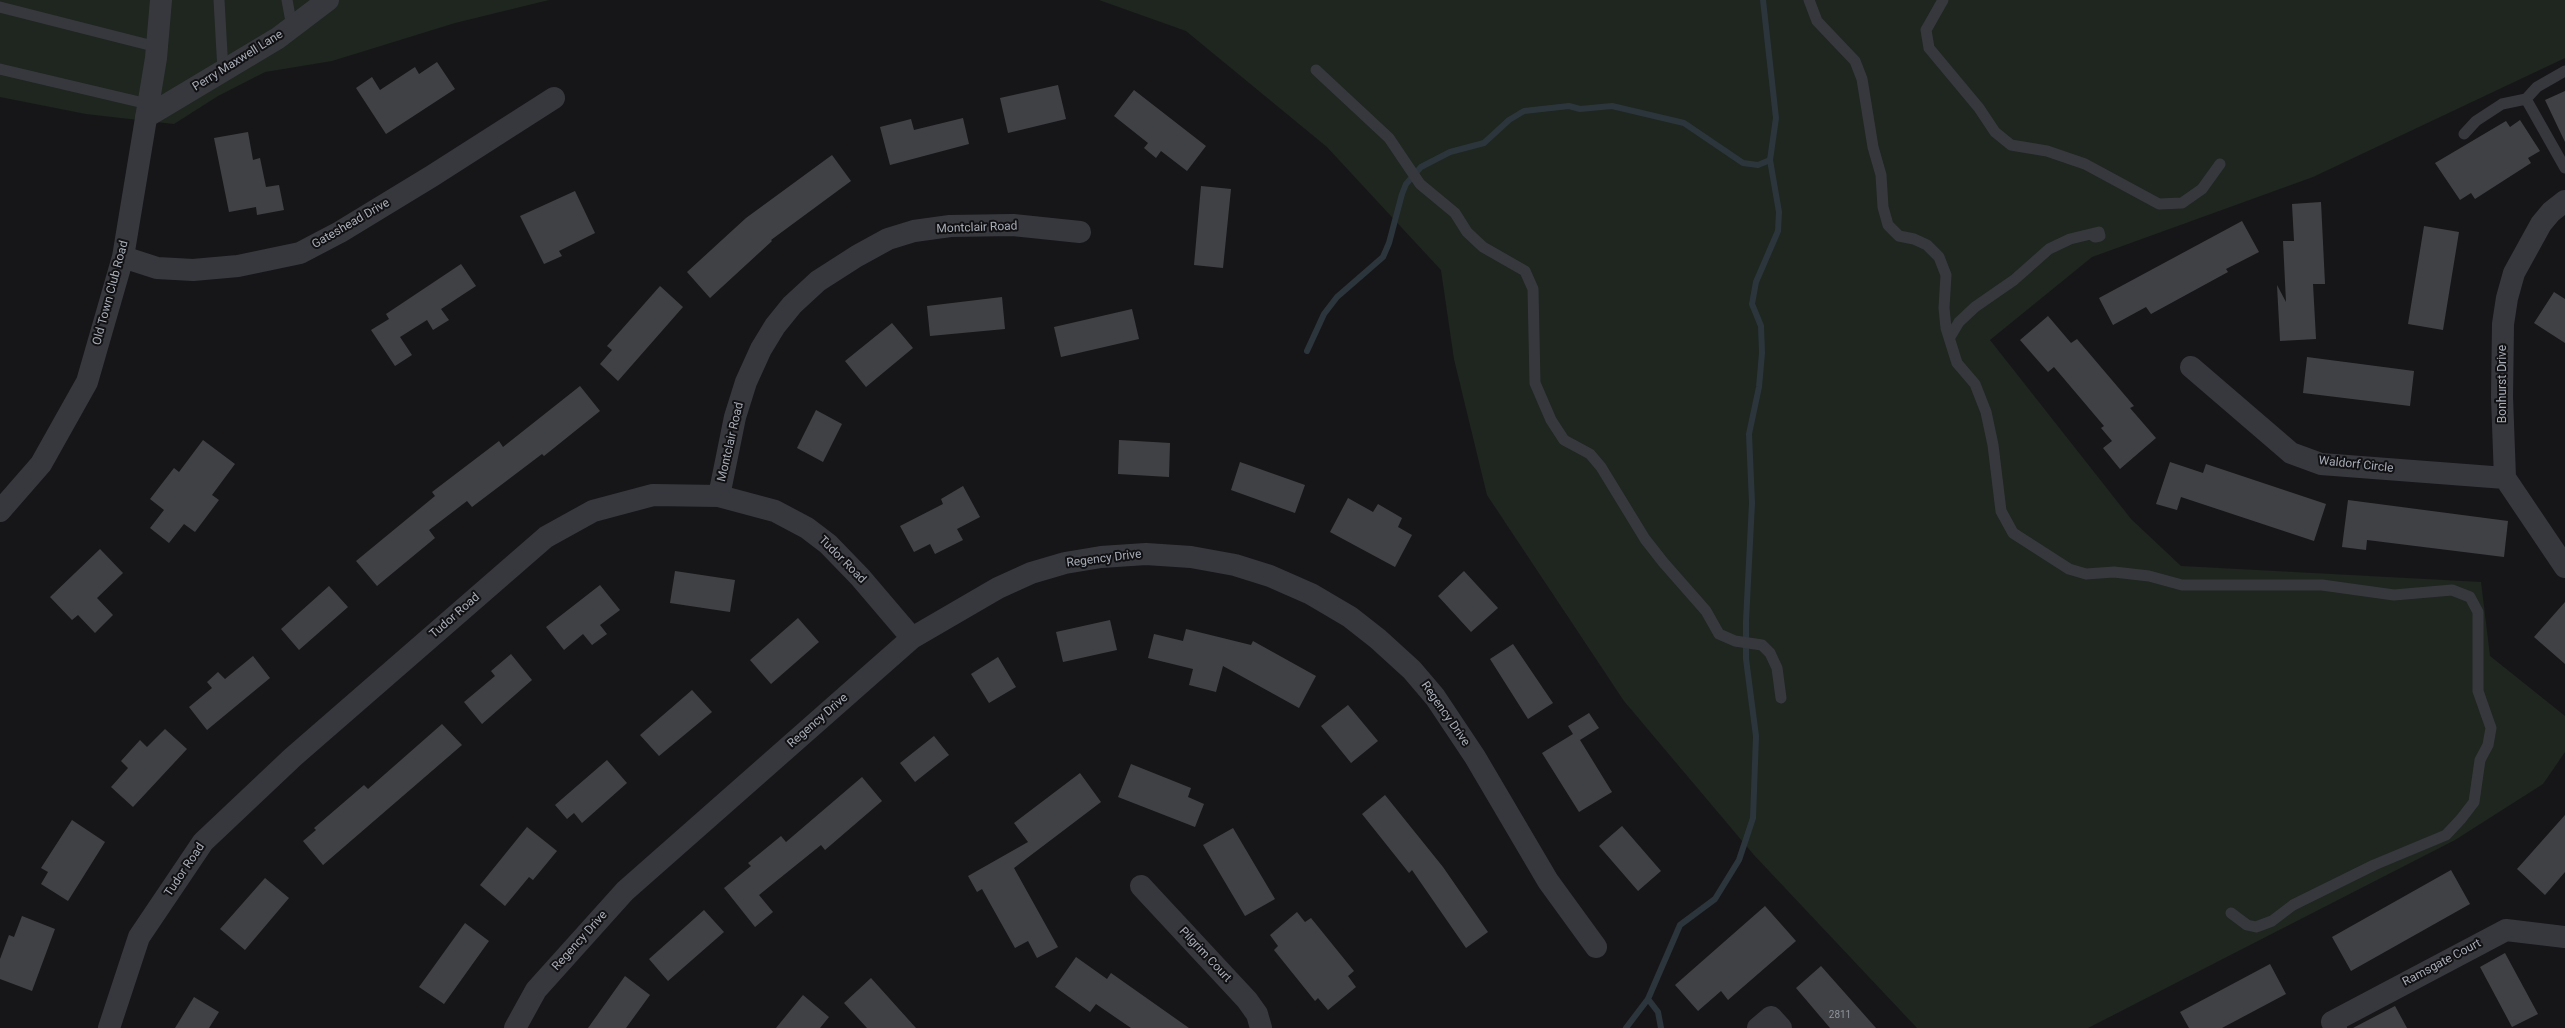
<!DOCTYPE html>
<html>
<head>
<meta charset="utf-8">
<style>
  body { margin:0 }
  canvas { display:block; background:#161618 }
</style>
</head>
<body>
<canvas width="2565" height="1028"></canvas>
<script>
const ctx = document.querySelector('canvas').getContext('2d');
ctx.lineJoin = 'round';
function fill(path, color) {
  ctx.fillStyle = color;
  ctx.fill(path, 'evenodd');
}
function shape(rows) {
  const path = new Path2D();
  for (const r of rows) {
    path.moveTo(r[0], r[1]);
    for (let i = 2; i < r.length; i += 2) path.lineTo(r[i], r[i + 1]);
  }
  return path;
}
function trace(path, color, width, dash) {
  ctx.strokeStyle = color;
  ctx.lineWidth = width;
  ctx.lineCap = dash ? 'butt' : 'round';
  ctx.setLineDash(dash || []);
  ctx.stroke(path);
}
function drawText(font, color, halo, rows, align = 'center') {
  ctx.font = font + ' Roboto,sans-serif';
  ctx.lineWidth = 4;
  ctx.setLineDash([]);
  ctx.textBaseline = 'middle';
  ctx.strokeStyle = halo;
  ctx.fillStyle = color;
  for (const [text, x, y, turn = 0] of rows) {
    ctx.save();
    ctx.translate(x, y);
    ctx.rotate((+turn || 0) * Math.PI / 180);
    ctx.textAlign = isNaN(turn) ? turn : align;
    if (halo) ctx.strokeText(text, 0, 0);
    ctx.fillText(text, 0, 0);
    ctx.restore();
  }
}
const green = shape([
  [0,0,549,0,455,23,332,61,265,72,218,96,174,124,86,114,0,97],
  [1099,0,2565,0,2565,58,2313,177,2092,257,1990,340,2131,519,2181,566,2481,582,2490,656,2565,716,2565,752,2543,784,2455,840,2088,1028,1917,1028,1754,855,1624,701,1487,495,1454,359,1441,270,1327,147,1186,31]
]);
const stream = shape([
  [1307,351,1324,314,1337,297,1383,257,1389,243,1402,194,1406,184,1421,167,1450,152,1484,143,1509,120,1524,111,1569,106,1580,109,1612,106,1684,123,1743,163,1758,165,1770,160],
  [1648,999,1658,1012,1661,1028],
  [1626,1028,1648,999,1680,925,1715,899,1739,860,1753,818,1756,736,1746,659,1746,621,1752,503,1749,434,1759,387,1762,353,1761,326,1752,304,1756,282,1778,231,1779,212,1770,160,1776,118,1763,0]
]);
const building = shape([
  [437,62,455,89,386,134,356,88,372,77,380,90,415,67,419,74],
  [1058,85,1066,119,1008,133,1000,98],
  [1134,90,1206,146,1187,171,1161,151,1156,158,1144,148,1148,143,1114,116],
  [2565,91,2565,142,2545,100],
  [963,118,969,144,890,165,880,127,911,119,914,130],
  [2520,120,2540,151,2528,158,2531,163,2475,199,2471,193,2460,200,2435,163,2506,121,2510,127],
  [248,132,253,160,260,158,266,187,279,185,284,210,257,215,256,207,229,212,214,138],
  [832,155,851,181,771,240,772,241,710,298,687,272,746,218],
  [1201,186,1231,189,1223,268,1194,265],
  [575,191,595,233,559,251,562,256,544,264,520,216],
  [2321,202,2325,284,2313,284,2316,339,2280,341,2277,285,2286,302,2283,241,2294,241,2292,204],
  [2242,221,2259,252,2226,269,2228,272,2151,314,2146,307,2113,325,2099,298],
  [2424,226,2459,232,2443,330,2408,324],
  [461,264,476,286,441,309,449,320,433,330,427,320,400,337,412,355,395,366,371,330,389,319,386,314],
  [660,286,683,307,618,381,600,364,612,350,607,346],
  [2554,292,2565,299,2565,343,2534,323],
  [1002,297,1005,329,930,336,927,306],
  [1132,309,1139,339,1061,357,1054,327],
  [2048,316,2071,343,2077,339,2134,406,2130,408,2156,438,2120,469,2103,448,2112,441,2101,428,2104,426,2054,367,2048,372,2020,340],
  [892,323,913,348,866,387,845,361],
  [2307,357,2414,371,2410,406,2303,393],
  [580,386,600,411,544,456,542,454,472,507,467,501,429,530,435,538,377,586,356,561,435,496,432,492,499,441,503,447],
  [816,410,842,424,823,462,797,448],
  [203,440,235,464,212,495,219,500,195,532,184,524,169,543,150,528,164,510,150,499,174,468,179,472],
  [1119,440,1170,443,1169,477,1118,474],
  [1240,462,1305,485,1295,513,1231,490],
  [2170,462,2203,473,2206,464,2326,504,2314,541,2181,497,2177,510,2156,504],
  [963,486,980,517,957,529,963,540,935,554,930,544,914,552,900,526,943,504,941,499],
  [1348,498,1373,512,1378,504,1402,518,1398,527,1412,535,1395,567,1330,532],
  [2348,500,2508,521,2504,557,2367,540,2366,550,2342,547],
  [100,549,123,573,97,598,113,615,95,633,78,615,72,620,50,597],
  [675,571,735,580,730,612,670,603],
  [1464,571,1498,608,1471,632,1438,596],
  [600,585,620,610,600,625,607,634,592,645,583,634,564,650,546,627],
  [329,586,348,607,299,650,281,629],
  [2565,602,2565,664,2534,637],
  [798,618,819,642,771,684,750,660],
  [1110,620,1117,650,1063,662,1056,632],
  [1186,629,1251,645,1253,641,1316,676,1299,708,1223,666,1216,692,1189,685,1193,669,1148,658,1154,634,1183,641],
  [1513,644,1553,703,1528,719,1490,659],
  [511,654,532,680,482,724,464,702,495,676,491,671],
  [253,656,270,678,207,730,189,707,212,688,207,682,218,672,225,679],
  [998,657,1016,687,989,703,971,674],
  [692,690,712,712,659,756,640,735],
  [1348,705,1378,741,1351,763,1321,726],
  [1589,713,1599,728,1580,740,1612,792,1579,812,1542,753,1573,734,1568,726],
  [442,724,462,745,323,865,303,841,316,830,314,828,364,785,368,789],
  [165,729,187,749,133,807,111,787,128,768,121,761,140,740,147,747],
  [934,736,949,755,915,782,900,763],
  [607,760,627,783,582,823,574,813,567,819,555,805],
  [1131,764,1191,788,1188,797,1204,804,1195,827,1118,797],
  [1080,773,1101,802,1014,868,1058,947,1037,958,1028,941,1015,948,982,889,977,892,968,876,1028,842,1014,823],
  [862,777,882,801,825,850,821,845,759,895,773,912,755,927,724,888,751,866,748,863,781,836,786,842],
  [1385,795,1443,867,1488,932,1466,948,1412,870,1409,873,1362,814],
  [2565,815,2565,872,2545,895,2517,869],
  [72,820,105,842,68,901,41,884,48,872,41,868],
  [1622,826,1661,871,1638,891,1599,846],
  [527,827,557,851,533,880,529,877,505,906,480,885],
  [1233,828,1275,899,1245,916,1203,845],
  [2451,870,2470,904,2351,971,2332,937],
  [265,878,289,898,245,950,220,929],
  [1765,906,1796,941,1728,1000,1721,991,1698,1011,1675,985],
  [704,910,724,932,668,981,649,959],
  [1297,912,1305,922,1311,918,1354,971,1348,976,1356,987,1328,1010,1318,998,1315,1001,1274,950,1278,946,1270,935],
  [22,916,55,929,32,991,0,979,0,959,9,935,14,937],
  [465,923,489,941,444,1004,419,987],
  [2505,953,2538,1014,2512,1027,2480,967],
  [1076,957,1107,979,1111,973,1189,1028,1131,1028,1096,1004,1090,1012,1055,987],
  [2270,964,2286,994,2222,1028,2189,1028,2180,1012],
  [1821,966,1876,1028,1830,1028,1796,988],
  [625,976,650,995,626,1028,588,1028],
  [871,978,916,1028,867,1028,844,1003],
  [803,995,829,1017,820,1028,776,1028],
  [194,997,219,1012,209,1028,175,1028],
  [2395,1006,2407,1028,2353,1028]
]);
const lane = shape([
  [219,0,223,71],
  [287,0,292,27],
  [1809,0,1817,21,1855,61,1862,79,1873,147,1881,175,1883,207,1888,225,1899,236,1914,239,1927,245,1939,257,1946,275,1944,308,1946,328,1957,363,1975,384,1986,412,1993,445,2001,511,2013,533,2069,569,2086,574,2114,572,2149,576,2182,585,2322,585,2394,595,2452,590,2470,597,2478,612,2478,691,2491,728,2488,745,2480,760,2474,802,2461,819,2446,835,2374,865,2293,905,2272,921,2256,927,2247,925,2231,913],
  [1943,0,1926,30,1929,48,1979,108,1995,132,2011,145,2047,151,2085,164,2159,204,2182,203,2202,189,2220,164],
  [0,7,157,47],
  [0,69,148,104],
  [1316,70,1389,138,1420,184,1455,213,1467,232,1483,247,1525,271,1533,289,1535,383,1551,420,1564,440,1590,454,1601,467,1645,539,1663,562,1706,611,1719,634,1735,641,1762,645,1770,653,1777,668,1781,698],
  [2526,99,2565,168],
  [2464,134,2476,121,2502,104,2526,99,2537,87,2565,71],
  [1950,337,1959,322,1975,307,2014,280,2049,249,2070,239,2099,232,2100,236,2095,237,2091,234]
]);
const street = shape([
  [146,117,278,38,328,0],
  [2565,201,2551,212,2541,224,2514,273,2507,298,2503,324,2502,397,2505,478,2565,567],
  [123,257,157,268,193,270,238,266,300,253,340,232,432,176,554,98],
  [2191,367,2291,453,2321,464,2505,478],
  [719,496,735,417,746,382,761,349,775,326,792,305,818,281,857,256,888,239,914,231,950,226,1013,225,1080,232],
  [0,511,41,464,87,382,123,257,156,58,161,0],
  [1141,886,1247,1000,1257,1014,1261,1028],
  [109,1028,139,937,203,842,293,757,546,537,593,511,653,495,719,496,775,511,807,528,828,544,860,577,912,638],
  [515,1028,536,990,625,891,912,638,998,588,1031,573,1065,563,1101,557,1146,554,1191,557,1235,565,1270,576,1311,594,1350,617,1378,639,1412,670,1435,697,1475,757,1548,881,1596,947],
  [1758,1028,1771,1017,1781,1028],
  [2336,1028,2332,1022,2506,930,2565,937]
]);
const numberNames = [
  ["2811",1840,1015]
];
const streetNames = [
  ["Perry Maxwell Lane",238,61,-32],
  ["Gateshead Drive",351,224,-30],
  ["Montclair Road",977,228,-2],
  ["Old Town Club Road",111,293,-75],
  ["Bonhurst Drive",2503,384,-90],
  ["Montclair Road",731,442,-77],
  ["Waldorf Circle",2356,465,6],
  ["Regency Drive",1104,559,-7],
  ["Tudor Road",842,560,45],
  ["Tudor Road",455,616,-41],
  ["Regency Drive",1445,714,55],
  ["Regency Drive",818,721,-41],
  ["Tudor Road",185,870,-56],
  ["Regency Drive",580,941,-48],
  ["Pilgrim Court",1205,955,47],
  ["Ramsgate Court",2442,963,-28]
];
fill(green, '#1e261f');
trace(stream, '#2c353c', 6);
fill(building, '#404145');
trace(lane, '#37383d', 11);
trace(street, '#37383d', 22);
drawText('10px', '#8e929b', null, numberNames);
drawText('12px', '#a8adb8', '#111113', streetNames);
</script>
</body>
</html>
